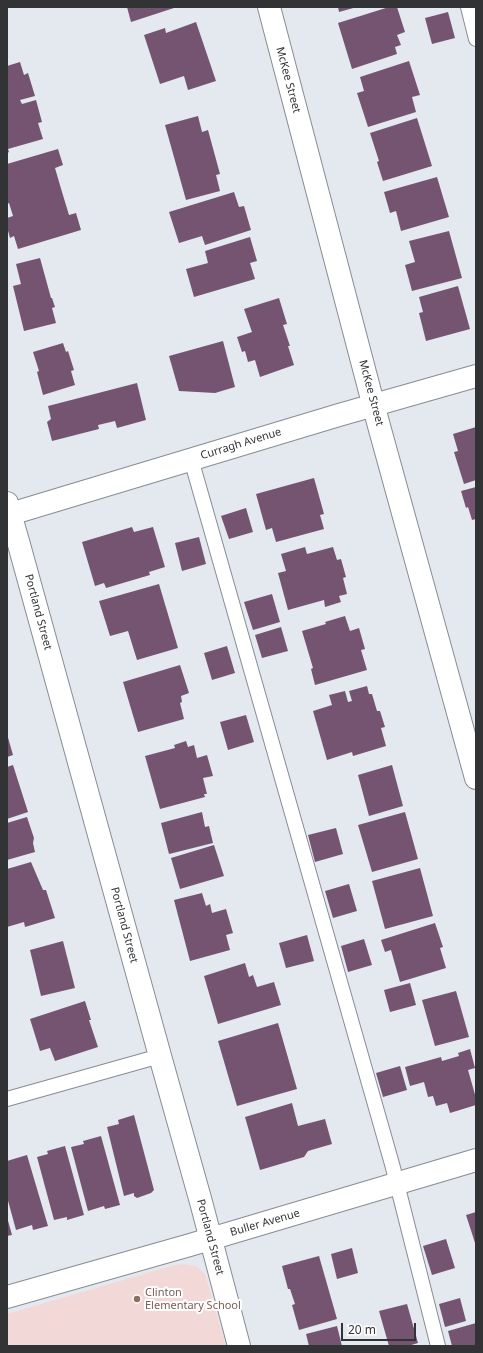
<!DOCTYPE html>
<html>
<head>
<meta charset="utf-8">
<style>
  body { margin:0 }
  #map { position:relative; width:483px; height:1353px; overflow:hidden; background:#e4e9f0; font-family:"Noto Sans",sans-serif }
  canvas { display:block }
  .frame { position:absolute; inset:0; border:8px solid #313335; pointer-events:none }
  .scale { position:absolute; left:341px; top:1323px; width:75px; height:18px; box-sizing:border-box; border:2px solid #313335; border-top:0; padding-left:5px; font-size:12px; line-height:14px; white-space:nowrap; color:#313335; -webkit-text-stroke:3px #fff; paint-order:stroke }
</style>
</head>
<body>
<div id="map">
<canvas width="483" height="1353"></canvas>
<div class="frame"></div>
<div class="scale">20 m</div>
</div>
<script>
const ctx = document.querySelector('canvas').getContext('2d');
ctx.lineJoin = 'round';
function fill(path, color) {
  ctx.fillStyle = color;
  ctx.fill(path, 'evenodd');
}
function shape(rows) {
  const path = new Path2D();
  for (const r of rows) {
    path.moveTo(r[0], r[1]);
    for (let i = 2; i < r.length; i += 2) path.lineTo(r[i], r[i + 1]);
  }
  return path;
}
function trace(path, color, width, dash) {
  ctx.strokeStyle = color;
  ctx.lineWidth = width;
  ctx.lineCap = dash ? 'butt' : 'round';
  ctx.setLineDash(dash || []);
  ctx.stroke(path);
}
function drawText(font, color, halo, rows, align = 'center') {
  ctx.font = font + ' "Noto Sans",sans-serif';
  ctx.lineWidth = 4;
  ctx.setLineDash([]);
  ctx.textBaseline = 'middle';
  ctx.strokeStyle = halo;
  ctx.fillStyle = color;
  for (const [text, x, y, turn = 0] of rows) {
    ctx.save();
    ctx.translate(x, y);
    ctx.rotate((+turn || 0) * Math.PI / 180);
    ctx.textAlign = isNaN(turn) ? turn : align;
    if (halo) ctx.strokeText(text, 0, 0);
    ctx.fillText(text, 0, 0);
    ctx.restore();
  }
}
const industrial = shape([
  [184,1264,196,1266,204,1273,206,1277,226,1346,7,1346,7,1314,175,1265]
]);
const building = shape([
  [127,7,177,7,131,22],
  [338,7,357,7,339,12],
  [389,7,397,7,405,32,397,35,401,45,395,47,397,54,352,69,338,23],
  [448,12,455,38,432,44,425,18],
  [196,22,216,81,188,90,184,76,160,84,144,35,165,28,166,33],
  [409,61,420,95,412,97,416,112,368,127,357,93,364,91,360,77],
  [20,62,24,75,28,73,35,96,20,100,22,104,36,100,42,122,38,123,43,139,8,149,9,152,7,153,7,66],
  [198,116,202,132,208,130,220,174,216,175,220,191,186,200,165,125],
  [417,118,432,166,383,181,377,162,379,161,370,133],
  [58,149,63,165,55,168,62,192,69,215,76,213,81,230,18,249,14,236,10,238,7,227,7,218,13,216,9,203,7,204,7,164],
  [437,177,449,217,401,231,396,211,390,213,384,192],
  [234,192,239,207,244,206,251,230,205,245,202,236,179,243,169,212],
  [449,231,462,278,412,291,405,265,415,262,409,241],
  [250,237,257,261,250,263,255,279,194,297,186,269,208,263,205,251],
  [40,258,51,298,52,298,55,307,52,308,56,323,24,331,13,286,21,284,16,264],
  [458,286,470,329,426,341,419,313,423,312,419,297],
  [279,298,287,324,283,325,290,346,288,346,294,365,260,377,255,360,248,362,245,351,242,352,237,337,252,332,244,309],
  [223,341,235,387,215,393,179,391,169,356],
  [63,343,66,352,68,351,74,370,71,371,75,385,43,395,37,372,39,371,33,352],
  [137,383,146,420,117,428,115,421,98,425,99,429,52,441,47,422,51,419,48,406],
  [476,427,476,480,464,484,454,452,458,451,453,434],
  [314,478,324,514,320,515,324,529,276,542,272,528,266,530,256,494],
  [476,487,476,519,472,520,468,507,466,508,461,491],
  [246,508,253,532,229,539,221,516],
  [132,527,134,532,153,527,165,567,149,572,150,575,106,588,104,583,95,586,82,542],
  [199,537,206,564,182,571,175,543],
  [305,547,307,554,333,547,337,560,341,559,346,577,343,578,347,594,339,596,341,602,325,607,324,600,288,610,278,573,286,571,281,554],
  [159,584,178,648,137,660,128,631,110,636,99,601],
  [272,594,280,622,253,630,244,602],
  [345,616,350,631,359,628,365,649,361,650,367,670,315,685,311,669,313,668,302,631,326,624,325,622],
  [281,627,288,651,262,658,255,635],
  [227,646,235,673,212,680,204,653],
  [180,665,189,693,181,696,182,702,180,703,184,719,138,732,123,682],
  [367,686,369,694,372,694,377,711,380,711,385,727,381,728,386,746,353,756,352,752,327,760,313,711,332,705,329,695,345,691,348,702,352,701,349,691],
  [246,715,254,742,228,750,220,722],
  [7,734,13,755,7,757],
  [186,741,188,747,194,745,197,758,207,755,213,776,203,778,207,794,204,794,205,797,160,809,145,756,175,748,174,745],
  [13,765,28,812,7,819,7,767],
  [392,765,403,806,369,816,358,775],
  [202,812,205,827,209,826,213,843,169,854,161,823],
  [405,812,418,859,372,872,358,825],
  [27,817,34,838,33,843,35,852,7,860,7,823],
  [336,828,343,854,315,862,308,835],
  [214,845,224,876,180,889,171,858],
  [31,862,43,890,46,890,55,918,25,927,24,922,7,927,7,869],
  [420,868,433,916,385,929,372,881],
  [349,884,357,911,333,918,325,891],
  [202,893,206,906,210,904,212,913,226,909,233,933,226,935,230,950,190,961,174,900],
  [435,923,443,947,440,948,446,968,400,982,391,950,385,952,381,940],
  [307,935,314,961,286,968,279,943],
  [364,939,372,965,348,972,341,946],
  [63,941,75,988,41,996,30,950],
  [245,963,249,977,253,975,257,987,274,982,281,1005,218,1024,204,976],
  [410,983,416,1005,390,1012,384,990],
  [456,991,469,1037,435,1046,422,1000],
  [85,1001,91,1020,89,1020,98,1047,55,1061,50,1048,40,1051,30,1019],
  [278,1023,297,1089,237,1106,218,1041],
  [470,1049,475,1068,468,1070,476,1098,476,1105,450,1113,447,1103,436,1106,433,1096,428,1097,424,1082,410,1086,405,1067,441,1057,442,1061,459,1056,458,1053],
  [400,1066,407,1090,383,1097,376,1073],
  [292,1103,298,1126,325,1119,332,1144,308,1151,304,1157,260,1170,245,1117],
  [134,1115,154,1190,151,1193,137,1198,134,1196,134,1193,124,1196,107,1127,119,1124,118,1120],
  [101,1136,120,1205,105,1209,104,1206,88,1211,71,1147,84,1144,83,1141],
  [65,1146,84,1215,67,1220,67,1217,54,1220,37,1157,48,1154,47,1151],
  [27,1155,48,1226,33,1230,32,1225,16,1230,7,1197,7,1161],
  [476,1212,476,1246,466,1215],
  [7,1217,12,1235,7,1236],
  [446,1239,455,1268,432,1275,423,1246],
  [352,1248,358,1273,337,1279,331,1254],
  [319,1256,337,1319,299,1330,292,1305,295,1304,290,1289,288,1289,282,1266],
  [460,1298,466,1321,445,1327,439,1304],
  [407,1304,418,1343,408,1346,389,1346,379,1311],
  [476,1323,476,1346,452,1346,448,1331],
  [337,1326,342,1346,309,1346,306,1334]
]);
const service = shape([
  [468,7,476,39],
  [191,459,392,1164,438,1346],
  [7,1099,160,1056]
]);
const minor = shape([
  [269,7,379,426,476,778],
  [7,503,18,541,160,1056,201,1202,239,1346],
  [7,515,339,415,476,376],
  [7,1297,190,1245,476,1160]
]);
const markers = [
  [137,1299,4,"#8d6e63"]
];
const streetNames = [
  ["McKee Street",288,80,75],
  ["McKee Street",371,393,75],
  ["Curragh Avenue",241,444,-17],
  ["Portland Street",38,612,75],
  ["Portland Street",124,925,75],
  ["Buller Avenue",265,1223,-16],
  ["Portland Street",210,1237,75]
];
const educationNames = [
  ["Clinton",145,1293],
  ["Elementary School",145,1306]
];
fill(industrial, '#f3d8d8');
fill(building, '#755472');
trace(service, '#888c92', 16);
trace(minor, '#888c92', 24);
trace(service, '#fff', 14);
trace(minor, '#fff', 22);
for (const [x, y, r, color] of markers) {
  const dot = new Path2D();
  dot.arc(x, y, r, 0, 2 * Math.PI);
  ctx.fillStyle = color;
  ctx.fill(dot);
  trace(dot, '#fff', 1.5);
}
drawText('11px', '#313335', '#fff', streetNames);
drawText('11px', '#785e54', '#fff', educationNames, 'left');
</script>
</body>
</html>
